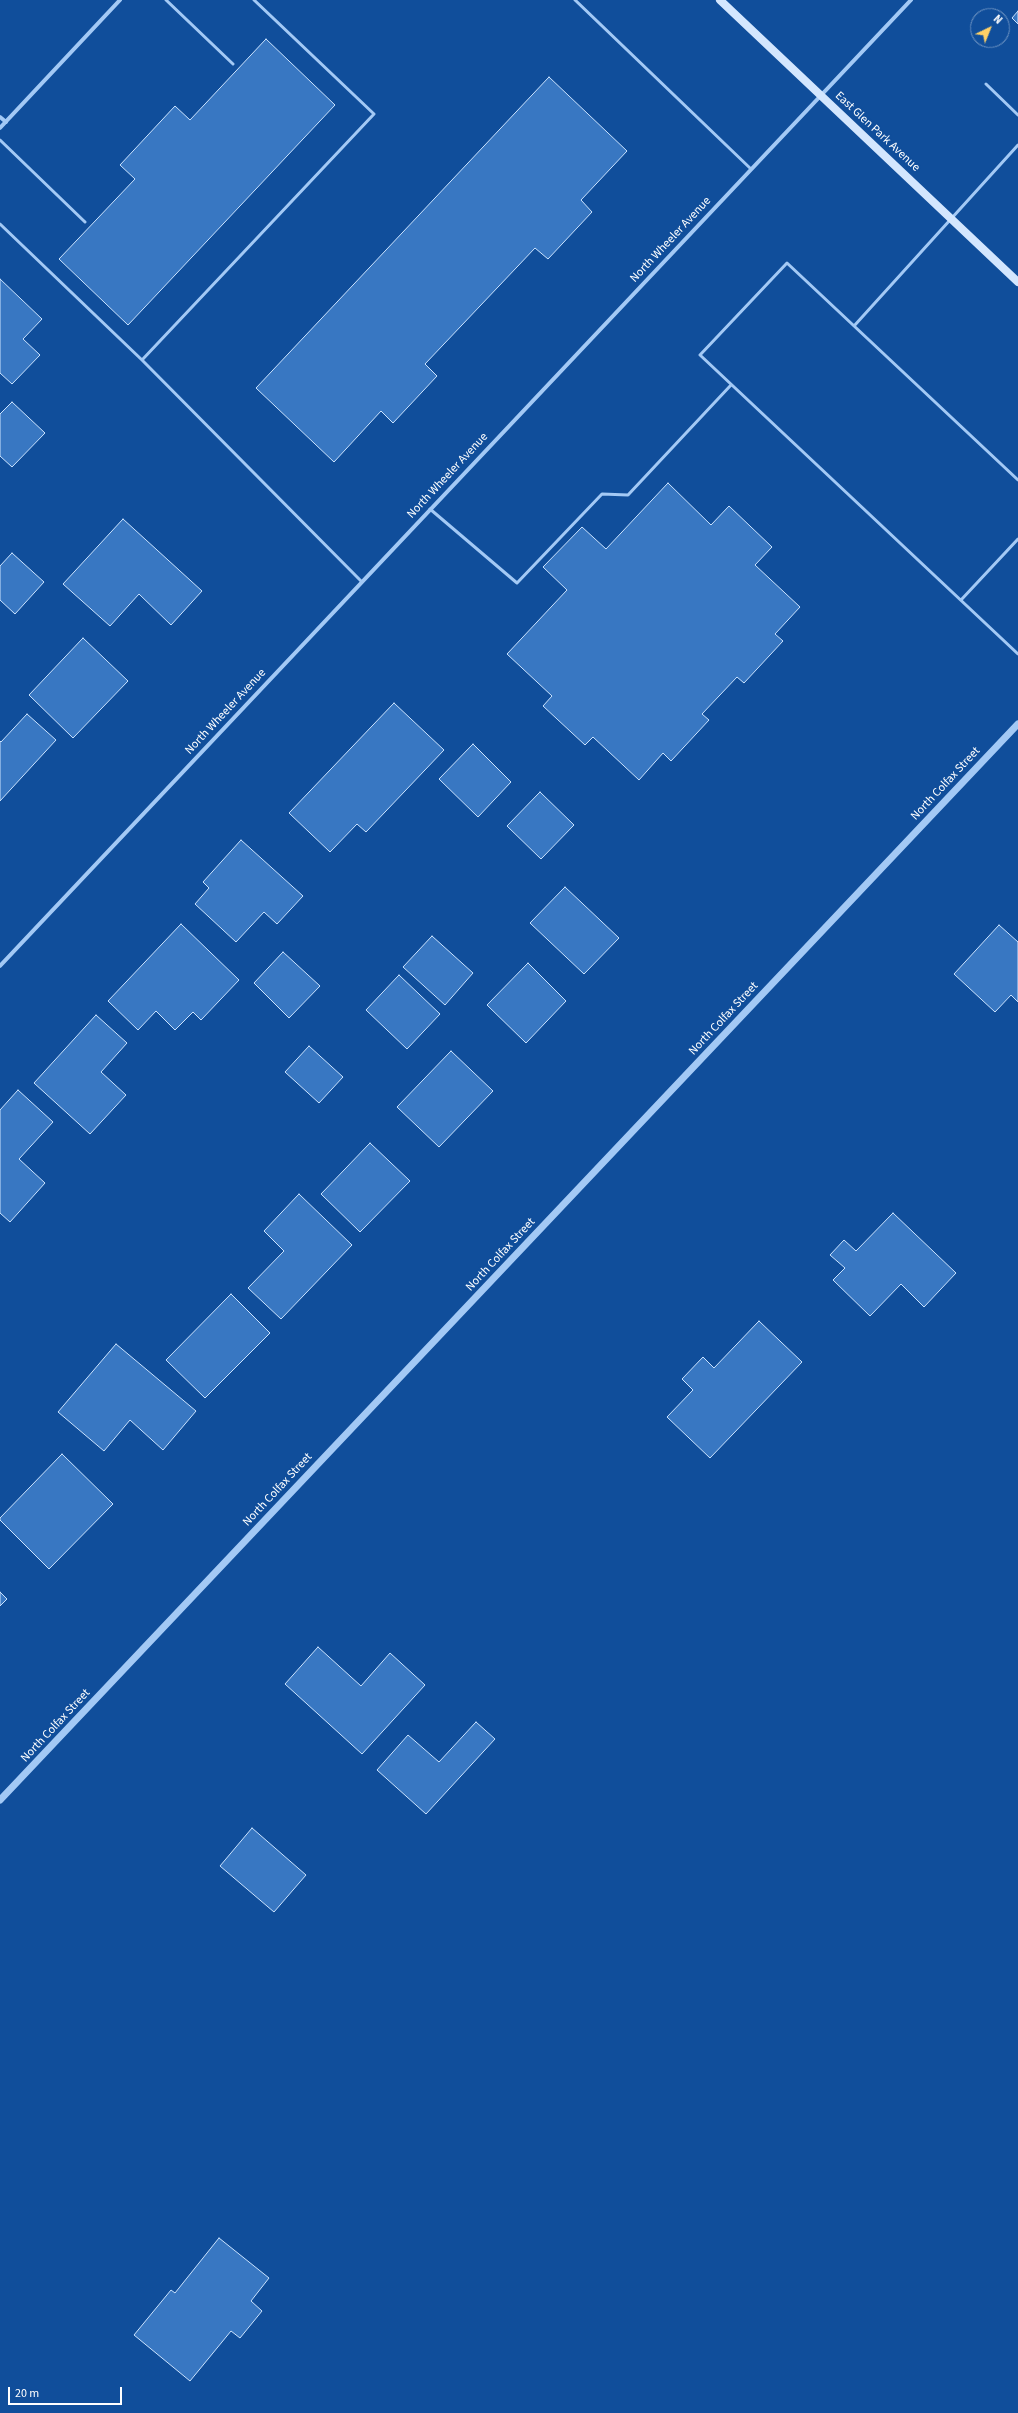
<!DOCTYPE html>
<html>
<head>
<meta charset="utf-8">
<style>
  body { margin:0 }
  #map { position:relative; width:1018px; height:2413px; overflow:hidden; background:#104e9b; font-family:"Source Sans 3",sans-serif }
  canvas { display:block }
  .north { position:absolute; left:970px; top:8px; width:40px; height:40px; box-sizing:border-box; background:#104e9b; border:1px solid #7095c3; border-radius:50%; rotate:43deg; font-size:11px; font-weight:700; line-height:16px; text-align:center; color:#fff }
  .north::after { content:''; display:block; margin:auto; width:14px; height:18px; background:#ffd166; clip-path:polygon(50% 0,100% 100%,50% 72%,0 100%) }
  .scale { position:absolute; left:8px; top:2387px; width:114px; height:18px; box-sizing:border-box; border:2px solid #fff; border-top:0; padding-left:5px; font-size:12px; line-height:14px; white-space:nowrap; color:#fff; -webkit-text-stroke:3px #104e9b; paint-order:stroke }
</style>
</head>
<body>
<div id="map">
<canvas width="1018" height="2413"></canvas>
<div class="north">N</div>
<div class="scale">20 m</div>
</div>
<script>
const ctx = document.querySelector('canvas').getContext('2d');
ctx.lineJoin = 'round';
function fill(path, color) {
  ctx.fillStyle = color;
  ctx.fill(path, 'evenodd');
}
function shape(rows) {
  const path = new Path2D();
  for (const r of rows) {
    path.moveTo(r[0], r[1]);
    for (let i = 2; i < r.length; i += 2) path.lineTo(r[i], r[i + 1]);
  }
  return path;
}
function trace(path, color, width, dash) {
  ctx.strokeStyle = color;
  ctx.lineWidth = width;
  ctx.lineCap = dash ? 'butt' : 'round';
  ctx.setLineDash(dash || []);
  ctx.stroke(path);
}
function drawText(font, color, halo, rows, align = 'center') {
  ctx.font = font + ' "Source Sans 3",sans-serif';
  ctx.lineWidth = 3.5;
  ctx.setLineDash([]);
  ctx.textBaseline = 'middle';
  ctx.strokeStyle = halo;
  ctx.fillStyle = color;
  for (const [text, x, y, turn = 0] of rows) {
    ctx.save();
    ctx.translate(x, y);
    ctx.rotate((+turn || 0) * Math.PI / 180);
    ctx.textAlign = isNaN(turn) ? turn : align;
    if (halo) ctx.strokeText(text, 0, 0);
    ctx.fillText(text, 0, 0);
    ctx.restore();
  }
}
const building = shape([
  [1018,11,1018,24,1012,18,1018,11],
  [266,39,335,105,128,325,59,259,135,179,120,165,175,106,190,120,266,39],
  [549,77,627,151,581,200,592,212,548,259,535,248,425,364,437,376,393,423,381,411,334,462,256,388,549,77],
  [0,279,42,319,23,339,40,355,12,384,0,373,0,279],
  [12,402,45,433,12,467,0,456,0,414,12,402],
  [668,483,711,525,729,506,772,547,755,565,800,607,775,634,783,641,744,683,737,677,702,714,709,720,671,761,663,753,639,780,593,737,585,745,543,706,552,696,507,654,567,590,543,567,582,527,606,549,668,483],
  [123,519,202,591,171,625,139,594,110,626,63,584,123,519],
  [12,553,44,582,15,614,0,600,0,566,12,553],
  [83,638,128,681,73,738,29,695,83,638],
  [394,703,444,750,366,832,357,824,330,852,289,813,394,703],
  [27,714,56,740,0,801,0,741,1,742,27,714],
  [473,744,511,782,478,817,439,779,473,744],
  [540,792,574,825,541,859,507,826,540,792],
  [241,840,303,896,277,924,264,912,236,942,195,904,209,888,203,882,241,840],
  [565,887,619,938,584,974,530,923,565,887],
  [181,924,239,980,201,1020,193,1012,175,1030,156,1011,138,1030,108,1001,181,924],
  [999,925,1018,942,1018,1002,1011,995,995,1012,954,974,999,925],
  [432,936,473,973,445,1005,403,967,432,936],
  [283,952,320,986,289,1018,254,983,283,952],
  [528,963,566,1001,526,1043,487,1005,528,963],
  [399,975,440,1014,407,1049,366,1010,399,975],
  [96,1015,127,1043,101,1072,126,1095,90,1134,34,1083,96,1015],
  [309,1046,343,1077,319,1103,285,1072,309,1046],
  [451,1051,493,1091,439,1147,397,1107,451,1051],
  [18,1090,53,1122,19,1159,45,1183,10,1222,0,1213,0,1110,18,1090],
  [370,1143,410,1181,360,1232,321,1194,370,1143],
  [299,1194,352,1245,281,1319,248,1288,284,1251,264,1231,299,1194],
  [893,1213,956,1273,924,1307,901,1284,870,1316,833,1280,845,1268,830,1255,844,1240,856,1251,893,1213],
  [231,1294,270,1333,205,1398,166,1360,231,1294],
  [759,1321,802,1362,710,1458,667,1417,693,1390,682,1379,703,1357,714,1368,759,1321],
  [116,1344,196,1411,163,1450,130,1420,104,1451,58,1412,116,1344],
  [62,1454,113,1504,49,1569,0,1520,0,1518,62,1454],
  [0,1592,7,1599,0,1606,0,1592],
  [318,1647,361,1686,390,1653,425,1685,362,1754,285,1684,318,1647],
  [476,1722,495,1739,426,1814,377,1770,408,1735,439,1762,476,1722],
  [252,1828,306,1875,274,1912,220,1866,252,1828],
  [219,2238,269,2278,251,2301,262,2311,240,2338,231,2331,190,2381,134,2335,171,2290,175,2293,219,2238]
]);
const service = shape([
  [166,0,233,64],
  [575,0,751,169],
  [986,84,1018,115],
  [0,140,85,222],
  [0,224,142,360,362,582],
  [854,326,1018,145],
  [142,360,374,114,254,0],
  [1018,480,787,263,700,355,1018,654],
  [430,509,517,583,602,494,628,495,731,385],
  [961,600,1018,539]
]);
const minor = shape([
  [0,117,6,122],
  [0,128,120,0],
  [0,966,911,0]
]);
const tertiary = shape([
  [0,1800,1018,724]
]);
const secondary = shape([
  [720,0,1018,282]
]);
const streetNames = [
  ["East Glen Park Avenue",877,132,43],
  ["North Wheeler Avenue",671,240,-47],
  ["North Wheeler Avenue",448,476,-47],
  ["North Wheeler Avenue",226,712,-47],
  ["North Colfax Street",946,784,-47],
  ["North Colfax Street",724,1019,-47],
  ["North Colfax Street",501,1255,-47],
  ["North Colfax Street",278,1490,-47],
  ["North Colfax Street",56,1726,-47]
];
fill(building, '#3877c2');
trace(building, '#cbe3fe', 1);
trace(service, '#a3c9f5', 3);
trace(minor, '#a3c9f5', 4);
trace(tertiary, '#a3c9f5', 7);
trace(secondary, '#d3e6fe', 8);
drawText('12px', '#fff', '#104e9b', streetNames);
</script>
</body>
</html>
